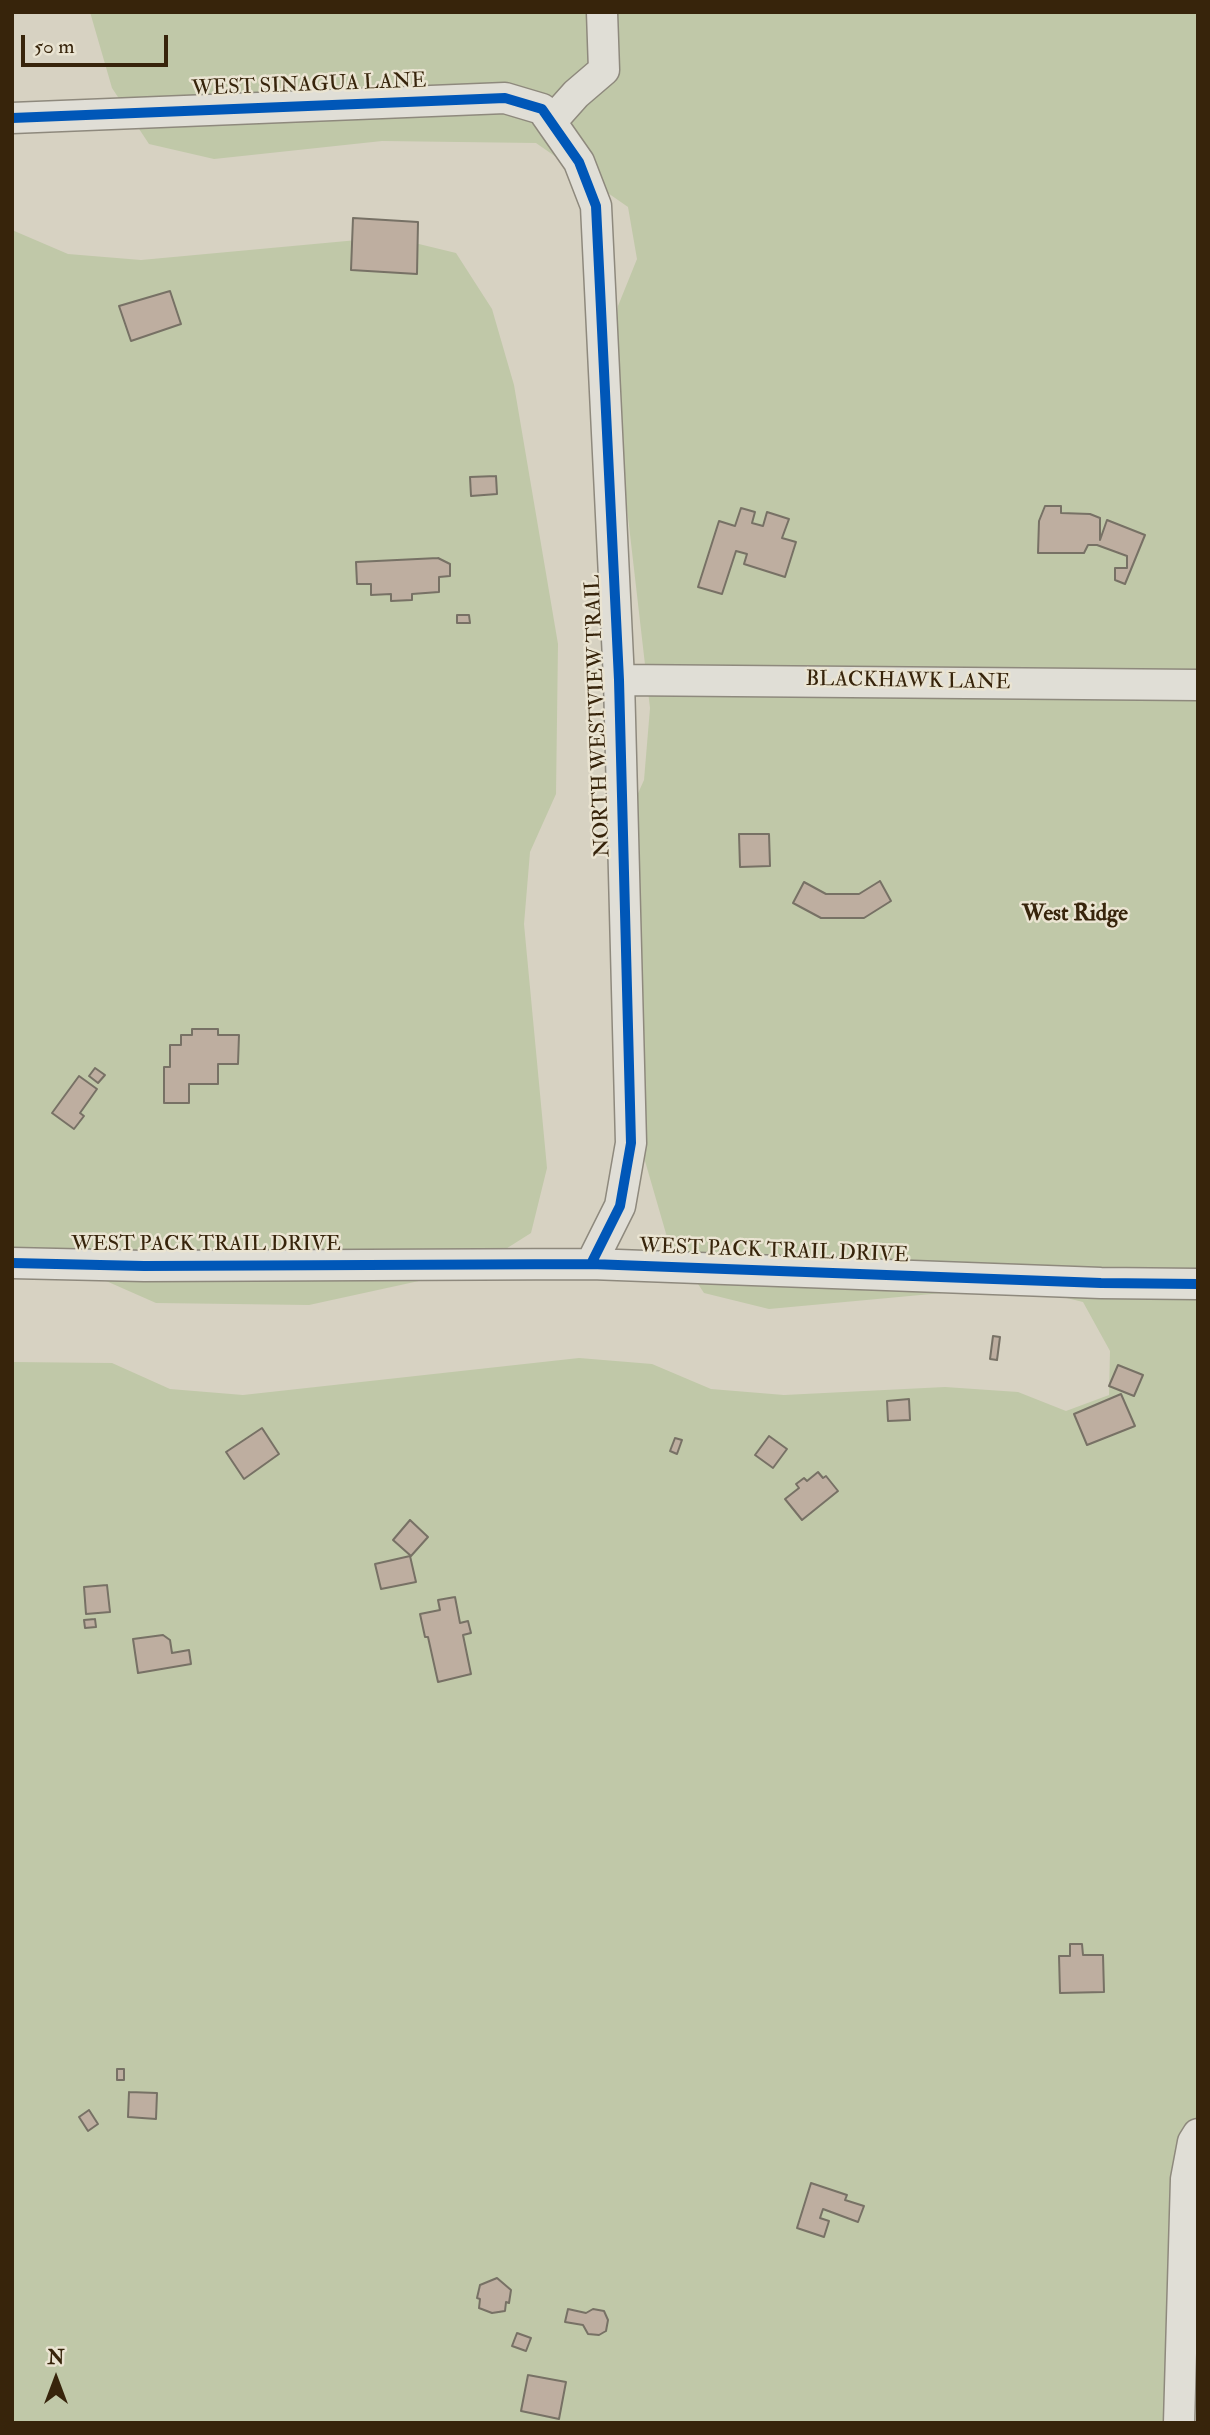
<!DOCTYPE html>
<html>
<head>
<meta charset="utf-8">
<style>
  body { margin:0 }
  #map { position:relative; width:1210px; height:2435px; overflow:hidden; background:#d7d2c2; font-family:"IM FELL Double Pica",serif }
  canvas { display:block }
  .frame { position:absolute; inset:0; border:14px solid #37240b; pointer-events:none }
  .north { position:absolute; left:21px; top:2344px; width:70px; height:70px; -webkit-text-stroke:5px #eae4d2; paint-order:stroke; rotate:0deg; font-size:19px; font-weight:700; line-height:28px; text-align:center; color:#37240b }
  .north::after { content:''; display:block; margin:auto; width:24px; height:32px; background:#37240b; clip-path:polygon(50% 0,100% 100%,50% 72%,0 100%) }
  .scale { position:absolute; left:21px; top:35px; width:147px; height:32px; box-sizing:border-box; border:4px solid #37240b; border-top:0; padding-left:9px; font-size:21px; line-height:24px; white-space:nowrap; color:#37240b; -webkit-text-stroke:5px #eae4d2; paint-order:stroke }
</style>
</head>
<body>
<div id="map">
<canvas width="1210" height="2435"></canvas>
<div class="frame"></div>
<div class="north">N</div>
<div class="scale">50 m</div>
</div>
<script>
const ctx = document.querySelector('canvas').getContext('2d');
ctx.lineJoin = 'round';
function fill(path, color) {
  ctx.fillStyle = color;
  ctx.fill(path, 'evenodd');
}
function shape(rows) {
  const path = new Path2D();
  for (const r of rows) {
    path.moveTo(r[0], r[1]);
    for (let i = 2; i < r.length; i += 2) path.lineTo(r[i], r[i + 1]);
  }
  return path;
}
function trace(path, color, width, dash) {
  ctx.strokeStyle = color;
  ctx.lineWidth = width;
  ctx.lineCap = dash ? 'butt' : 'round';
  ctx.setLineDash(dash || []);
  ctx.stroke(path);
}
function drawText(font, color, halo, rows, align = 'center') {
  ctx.font = font + ' "IM FELL Double Pica",serif';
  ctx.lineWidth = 5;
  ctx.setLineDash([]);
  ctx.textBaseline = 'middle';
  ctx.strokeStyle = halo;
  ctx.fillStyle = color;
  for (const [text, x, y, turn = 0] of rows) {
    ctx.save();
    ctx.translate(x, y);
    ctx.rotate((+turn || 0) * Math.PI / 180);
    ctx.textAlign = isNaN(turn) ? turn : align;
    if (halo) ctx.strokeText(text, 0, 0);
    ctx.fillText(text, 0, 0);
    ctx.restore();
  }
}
const green = shape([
  [90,12,1198,12,1198,2331,1164,2423,12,2423,12,1362,112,1363,170,1389,243,1395,579,1358,652,1364,711,1389,784,1395,945,1387,1018,1392,1066,1411,1109,1395,1110,1351,1083,1302,1018,1286,769,1309,704,1293,667,1237,645,1161,616,989,618,838,644,780,650,708,612,378,618,306,637,259,628,207,536,143,382,141,214,159,149,144,112,88],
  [12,230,68,254,141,260,390,237,456,253,492,309,514,385,558,644,556,794,530,852,524,924,547,1168,531,1233,474,1269,309,1305,156,1303,97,1277,12,1272]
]);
const building = shape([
  [353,218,418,222,417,274,351,270,353,218],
  [170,291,181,324,131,341,119,306,170,291],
  [496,476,497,494,471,496,470,477,496,476],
  [1045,506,1061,506,1061,513,1090,514,1100,518,1100,540,1107,520,1145,535,1125,584,1115,580,1115,568,1127,568,1127,556,1097,545,1088,545,1084,553,1038,553,1039,521,1045,506],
  [741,508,755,512,752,523,763,526,767,512,789,519,782,538,796,542,785,577,744,564,747,554,736,551,722,594,698,587,719,521,735,526,741,508],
  [438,558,450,564,450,576,439,577,439,592,412,594,412,600,391,601,391,594,371,595,371,584,357,584,356,562,438,558],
  [457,615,469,615,470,623,457,623,457,615],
  [739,834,769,834,770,866,740,867,739,834],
  [880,881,891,901,864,918,821,918,793,903,804,882,826,894,859,894,880,881],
  [192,1029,218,1029,218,1035,239,1035,238,1064,218,1064,218,1084,189,1084,189,1103,164,1103,164,1067,170,1067,170,1045,181,1045,181,1035,192,1035,192,1029],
  [95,1068,105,1075,98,1083,89,1076,95,1068],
  [79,1076,97,1089,80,1113,84,1116,74,1129,52,1113,79,1076],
  [993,1336,1000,1337,997,1360,990,1359,993,1336],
  [1118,1365,1143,1375,1134,1396,1109,1386,1118,1365],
  [1121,1394,1135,1426,1087,1445,1074,1414,1121,1394],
  [909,1399,910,1420,888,1421,887,1401,909,1399],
  [262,1428,279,1454,244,1479,226,1452,262,1428],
  [769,1436,787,1449,773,1468,755,1455,769,1436],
  [675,1438,682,1440,677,1454,670,1451,675,1438],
  [818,1472,823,1478,826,1476,838,1491,802,1520,785,1499,799,1488,796,1484,804,1478,807,1481,818,1472],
  [410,1520,428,1537,411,1556,393,1540,410,1520],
  [410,1556,416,1582,381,1589,375,1564,410,1556],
  [107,1585,110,1612,86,1614,84,1587,107,1585],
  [455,1597,460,1623,468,1621,471,1633,463,1635,471,1674,438,1682,428,1637,425,1637,420,1614,440,1610,438,1600,455,1597],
  [95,1619,96,1627,85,1628,84,1620,95,1619],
  [163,1635,170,1640,172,1653,189,1650,191,1664,138,1673,133,1639,163,1635],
  [1070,1944,1082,1944,1083,1955,1103,1955,1104,1992,1060,1993,1059,1956,1070,1956,1070,1944],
  [117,2069,124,2069,124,2080,117,2080,117,2069],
  [129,2092,157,2093,156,2119,128,2117,129,2092],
  [89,2110,98,2124,88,2131,79,2117,89,2110],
  [811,2183,847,2195,845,2200,864,2206,858,2222,823,2209,820,2218,829,2221,824,2237,797,2228,811,2183],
  [497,2278,511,2290,509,2303,506,2302,505,2311,492,2313,479,2308,480,2299,477,2298,480,2285,497,2278],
  [568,2309,586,2313,593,2309,604,2311,608,2320,606,2331,599,2335,588,2334,583,2325,565,2322,568,2309],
  [517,2333,531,2338,526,2351,512,2346,517,2333],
  [528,2375,566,2382,559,2419,521,2411,528,2375]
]);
const minor = shape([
  [12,118,505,98,542,109,579,162,596,206,619,680,631,1143,620,1206,591,1264],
  [551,122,576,94,604,70,602,12],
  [619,680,1198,685],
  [12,1263,144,1266,591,1264,1101,1283,1198,1284],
  [1179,2423,1186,2179,1193,2142,1198,2134]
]);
const cycleway = shape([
  [12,118,505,98,542,109,579,162,596,206,619,680,631,1143,620,1206,591,1264],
  [12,1263,144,1266,591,1264,1101,1283,1198,1284]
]);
const streetNames = [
  ["WEST SINAGUA LANE",309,86,-2],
  ["BLACKHAWK LANE",908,682,1],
  ["NORTH WESTVIEW TRAIL",599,716,-92],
  ["WEST PACK TRAIL DRIVE",206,1245],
  ["WEST PACK TRAIL DRIVE",774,1252,2]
];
const neighbourhoodNames = [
  ["West Ridge",1075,915]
];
fill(green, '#c0c8a8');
fill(building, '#beaea0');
trace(building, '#777165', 2);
trace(minor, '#8e897d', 33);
trace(minor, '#e0ded6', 30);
trace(cycleway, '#0057b8', 10);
drawText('21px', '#37240b', '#eae4d2', streetNames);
drawText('bold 23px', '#37240b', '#eae4d2', neighbourhoodNames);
</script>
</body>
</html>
